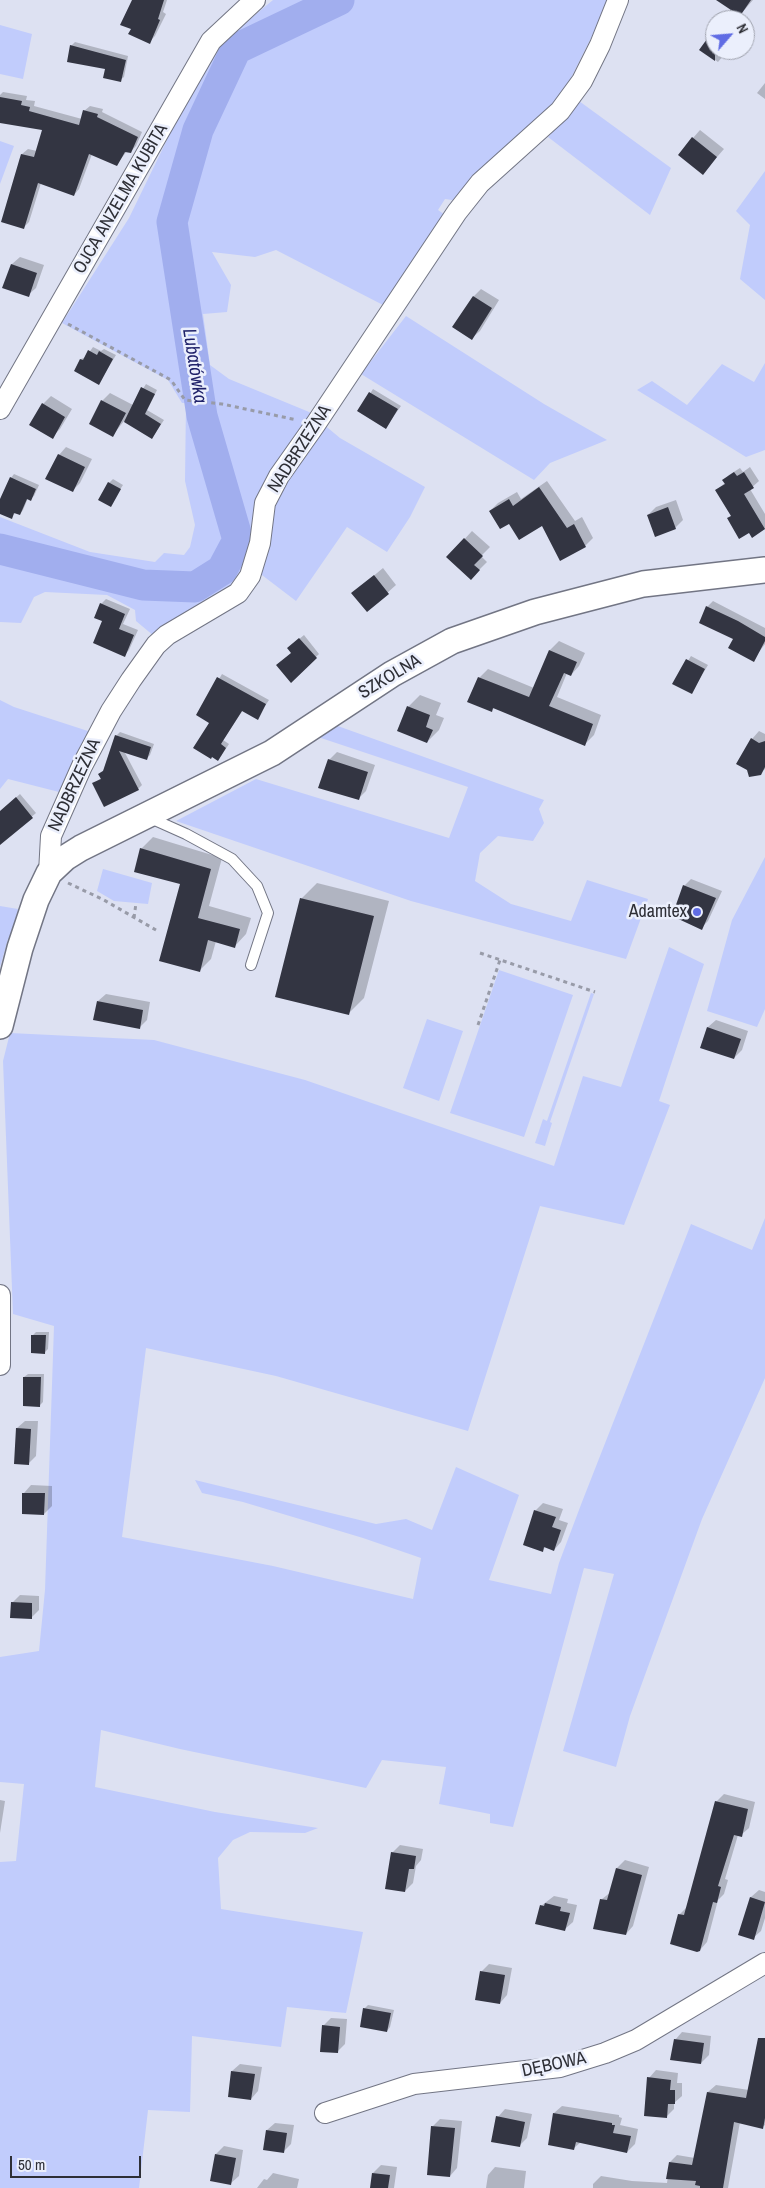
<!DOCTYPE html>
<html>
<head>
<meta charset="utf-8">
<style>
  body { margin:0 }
  #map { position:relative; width:765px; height:2188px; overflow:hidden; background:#dde1f2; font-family:"Archivo Narrow",sans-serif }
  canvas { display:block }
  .north { position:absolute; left:705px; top:10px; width:50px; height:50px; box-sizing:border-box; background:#ebeffc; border:1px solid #9fa2ad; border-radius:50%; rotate:63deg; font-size:14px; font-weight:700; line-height:20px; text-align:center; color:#2e2f36 }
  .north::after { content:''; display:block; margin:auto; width:18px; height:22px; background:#606ce4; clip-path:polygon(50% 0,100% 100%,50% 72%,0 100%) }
  .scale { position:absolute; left:10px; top:2156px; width:131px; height:22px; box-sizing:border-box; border:2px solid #2e2f36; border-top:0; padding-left:6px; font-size:15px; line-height:18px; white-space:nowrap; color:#2e2f36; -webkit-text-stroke:4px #ebeffc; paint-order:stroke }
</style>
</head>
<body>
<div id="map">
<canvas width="765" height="2188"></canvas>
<div class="north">N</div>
<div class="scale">50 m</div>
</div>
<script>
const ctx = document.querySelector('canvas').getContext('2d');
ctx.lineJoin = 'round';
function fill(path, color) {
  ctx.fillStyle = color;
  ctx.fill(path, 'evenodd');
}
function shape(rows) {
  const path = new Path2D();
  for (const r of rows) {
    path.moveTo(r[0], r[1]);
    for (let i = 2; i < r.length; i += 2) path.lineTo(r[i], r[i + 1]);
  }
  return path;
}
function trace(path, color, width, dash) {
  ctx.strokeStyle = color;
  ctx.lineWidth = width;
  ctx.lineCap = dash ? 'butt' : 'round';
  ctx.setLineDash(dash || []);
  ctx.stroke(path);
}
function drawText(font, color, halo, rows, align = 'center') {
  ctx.font = font + ' "Archivo Narrow",sans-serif';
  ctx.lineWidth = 5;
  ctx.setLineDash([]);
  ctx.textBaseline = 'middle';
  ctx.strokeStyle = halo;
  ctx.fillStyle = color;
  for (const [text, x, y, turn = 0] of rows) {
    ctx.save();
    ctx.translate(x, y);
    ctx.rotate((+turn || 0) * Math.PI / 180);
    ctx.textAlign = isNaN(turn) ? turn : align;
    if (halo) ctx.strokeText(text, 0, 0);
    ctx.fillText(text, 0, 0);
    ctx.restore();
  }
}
const green = shape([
  [273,0,610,0,570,80,550,109,459,201,445,199,438,210,448,217,385,306,276,250,255,257,212,252,231,285,227,312,203,314,210,365,229,379,314,414,255,537,234,589,154,636,136,621,135,610,107,595,45,592,34,597,21,623,0,622,0,517,90,552,155,562,164,553,184,555,190,547,195,525,185,481,186,403,182,403,168,380,62,323,129,218,182,109,212,56,232,34],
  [0,25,32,34,23,79,0,74],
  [579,101,671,168,650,215,548,137],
  [0,141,14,146,0,184],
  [765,171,765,300,740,279,750,225,736,211],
  [406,316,544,404,607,440,550,463,534,480,361,374],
  [765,363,765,450,746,457,637,390,652,381,687,405,722,364,754,382],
  [322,423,340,438,425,487,410,517,387,552,347,527,296,601,258,572,271,505],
  [0,700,14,707,91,732,63,793,8,779,0,789],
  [335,725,544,800,539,809,544,823,533,841,498,836,480,853,475,881,511,904,571,921,587,880,648,899,626,959,411,901,176,821,256,779,449,838,468,787,318,737],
  [765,857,765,1009,757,1027,707,1011,732,920],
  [103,869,152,883,148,904,114,901,97,891],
  [0,906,18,909,12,939,8,939,0,967],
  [669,947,704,964,659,1101,670,1105,624,1225,540,1206,468,1431,276,1376,146,1348,122,1537,273,1566,413,1599,421,1558,363,1538,243,1502,202,1493,195,1480,376,1524,406,1519,432,1530,456,1467,519,1495,489,1580,551,1594,559,1563,582,1502,691,1224,752,1250,765,1218,765,1378,702,1519,630,1716,616,1767,563,1751,614,1574,584,1568,513,1827,490,1823,490,1814,439,1804,446,1767,382,1760,366,1788,180,1749,101,1730,95,1787,215,1812,318,1828,305,1833,250,1832,233,1840,218,1858,221,1909,363,1932,346,2013,287,2007,281,2047,192,2036,190,2112,148,2110,139,2188,0,2188,0,1862,16,1861,24,1784,0,1782,0,1657,39,1651,45,1590,54,1326,13,1314,3,1061,10,1033,154,1040,305,1080,554,1166,583,1076,621,1087],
  [499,970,573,995,524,1137,450,1113],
  [591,993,594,994,550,1122,552,1123,545,1146,535,1143,543,1119,547,1121],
  [427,1019,463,1031,439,1101,403,1088]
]);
const shadow = shape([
  [146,0,167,0,163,12,166,14,155,36,149,42],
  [727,0,753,0,740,15],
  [715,30,715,50,728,50,718,62,701,50],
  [75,42,128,56,124,77,120,80,106,68,71,46],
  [765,83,765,99,757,93],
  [3,92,27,96,26,100,35,101,34,106,82,119,84,111,90,106,103,109,102,112,142,132,136,146,130,152,127,151,117,164,92,154,79,189,74,195,41,183,29,222,24,227,22,154,28,149,37,151,44,129,0,122,0,95],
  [700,130,724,149,703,173,693,138],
  [20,257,44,265,36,288,28,295,4,287,12,264],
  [481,289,499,300,480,331,472,338,474,296],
  [93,347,101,351,104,349,116,355,99,383,75,371,81,359,86,357],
  [146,384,157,390,147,410,164,420,152,438,124,421,113,435,90,423,102,401,110,393,133,405],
  [373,389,401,406,386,427,359,411],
  [51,396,72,409,60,429,52,437,43,404],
  [66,447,92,459,80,483,73,490,59,455],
  [750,467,759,481,750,489,765,514,765,529,752,536,749,531,728,519,732,515,716,490,725,483,724,480,729,475,740,468,743,472],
  [14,474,39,485,34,496,30,499,28,498,23,510,20,514,16,512,12,517,0,512,0,503,11,478],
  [113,479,123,485,110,505,109,483],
  [547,481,575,521,582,517,593,538,585,546,542,525,509,522,490,511,498,503,517,492,521,499],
  [676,500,683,520,675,528,648,515,656,507],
  [472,531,490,547,481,556,487,562,471,578,448,557],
  [383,568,396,585,367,611,353,593],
  [106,599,130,609,123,624,138,630,129,650,124,655,104,621,101,604],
  [713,601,765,628,765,644,753,660,707,607],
  [304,635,319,654,291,681,292,645],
  [559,641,585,653,579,666,571,675,567,673,557,697,601,715,594,735,585,744,495,707,491,711,479,678,488,669,534,688,550,650],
  [691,656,708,665,691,693,674,683],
  [222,674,269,700,257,718,243,710,223,740,229,744,221,756,211,723,198,715],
  [420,695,441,703,436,715,444,718,439,730,427,742,399,730,409,706],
  [759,731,765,734,765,769,760,773,752,739],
  [120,732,154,744,150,755,147,758,124,751,142,785,138,789,93,784,101,778,99,774,105,769,116,736],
  [337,752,375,765,366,791,358,799,329,760],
  [20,794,36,813,2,842,0,839,0,812],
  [153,837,222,858,209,906,251,918,246,934,235,946,216,941,211,959,199,971,181,883,141,849],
  [691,879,722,891,708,921,701,928,684,886],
  [317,883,389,901,364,998,348,1014,277,996,302,898],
  [106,994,150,1002,147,1020,139,1028,98,1001],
  [716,1020,748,1031,742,1050,734,1058,702,1047,708,1027],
  [36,1332,49,1332,48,1349,45,1352,33,1335],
  [28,1374,44,1374,43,1402,40,1405,24,1377],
  [25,1421,38,1421,36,1456,28,1464,17,1428],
  [31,1485,52,1486,52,1506,44,1514,24,1493],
  [543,1503,563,1509,559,1520,568,1523,561,1542,554,1550,546,1546,543,1550,535,1511],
  [20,1595,39,1596,39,1610,31,1618,12,1603],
  [724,1794,755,1802,749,1828,741,1835,738,1835,725,1879,728,1880,724,1894,718,1900,707,1942,700,1950,679,1915,687,1907,716,1802],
  [0,1800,5,1801,0,1833],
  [400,1845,423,1849,421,1860,416,1866,413,1883,405,1891,392,1853],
  [625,1860,649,1867,633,1926,626,1934,602,1899,611,1892,617,1868],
  [759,1890,765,1892,765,1918,761,1931,753,1938,740,1934,751,1897],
  [554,1896,568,1899,567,1903,577,1905,573,1922,565,1929,541,1906],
  [489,1964,512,1968,507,1995,500,2003,481,1972],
  [368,2005,394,2010,390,2027,387,2031,364,2009],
  [331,2018,347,2019,345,2044,337,2052,323,2026],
  [682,2032,711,2036,709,2055,701,2063,675,2040],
  [765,2054,765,2125,762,2127,740,2122,728,2188,593,2188,593,2184,601,2176,632,2181,667,2183,670,2162,677,2155,695,2158,708,2092,716,2085,749,2090],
  [240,2064,262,2067,258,2091,251,2099,232,2071],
  [656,2070,678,2073,677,2083,682,2083,682,2096,674,2103,674,2109,666,2117,649,2078],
  [562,2106,619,2115,619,2117,622,2118,620,2125,638,2129,635,2144,627,2152,581,2142,574,2148,554,2113],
  [505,2109,532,2114,527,2138,519,2146,498,2117],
  [440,2119,462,2121,457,2168,450,2176,433,2126],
  [275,2123,294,2125,291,2144,284,2151,267,2130],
  [224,2146,243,2150,239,2176,231,2183,212,2180,216,2154],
  [381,2165,397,2167,394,2188,371,2188,373,2173],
  [495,2167,526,2171,524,2188,486,2188,488,2175],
  [273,2173,299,2179,297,2188,257,2188,264,2179,267,2180]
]);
const river = shape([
  [0,549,143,585,195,587,222,570,238,540,202,416,172,222,198,130,236,49,339,0]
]);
const building = shape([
  [132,0,164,0,158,19,160,20,150,44,128,34,131,29,120,25],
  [716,0,751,0,740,16],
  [715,28,715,61,699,50],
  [70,45,126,60,121,82,103,78,105,69,67,62],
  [0,97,22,101,21,105,30,107,29,111,79,125,83,110,98,114,97,117,138,137,131,153,125,152,117,166,89,154,74,196,38,183,24,229,1,222,21,154,34,157,42,130,0,123],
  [692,137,717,157,703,175,678,155],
  [11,264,37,273,29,297,2,288],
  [473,296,492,308,472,340,452,327],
  [88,350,97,355,99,351,113,359,99,385,74,371,80,359,83,360],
  [141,387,155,394,145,414,161,424,152,439,124,422],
  [369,392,398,409,386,429,357,411],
  [101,400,126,413,113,437,89,424],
  [42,403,65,417,53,439,29,425],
  [58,454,85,467,73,492,45,479],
  [734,472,737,476,744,472,754,488,744,494,765,529,752,538,749,533,739,539,727,518,731,516,715,490,725,484,722,480],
  [10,477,36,489,31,501,27,499,20,515,14,513,12,519,0,514,0,499],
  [108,482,121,489,111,507,98,500],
  [539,487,567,528,574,524,586,547,560,561,542,526,519,540,509,524,500,529,489,511,509,499,513,506],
  [668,507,676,529,655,537,647,515],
  [464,538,483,556,474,565,480,570,471,580,446,557],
  [374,575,389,594,367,612,351,593],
  [100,603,125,614,119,629,134,635,125,657,93,643,102,621,94,618],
  [706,606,738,621,765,637,765,641,754,662,728,648,733,639,699,623],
  [299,638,317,658,291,683,276,665,291,653,287,648],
  [549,650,577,662,571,676,564,673,549,706,593,724,585,746,493,708,492,712,467,702,478,677,529,697],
  [686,659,705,669,692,694,672,684],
  [217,677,266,704,258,720,242,711,221,744,226,748,218,761,212,757,211,759,193,748,209,723,196,715],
  [407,706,430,715,426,727,433,730,427,743,397,731],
  [115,735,151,747,147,760,119,751,139,790,104,807,92,783,101,779,98,774,103,771],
  [751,738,759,743,765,741,765,767,761,775,749,777,747,770,736,764],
  [328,759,368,772,359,800,318,788],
  [16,797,33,818,0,845,0,811],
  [140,848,211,869,198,918,240,929,235,948,208,940,200,972,159,961,180,884,134,872],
  [683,885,716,898,702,930,672,916],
  [300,898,374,916,349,1015,275,997],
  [97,1001,143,1010,140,1029,93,1020],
  [707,1027,741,1039,734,1059,700,1048],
  [31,1335,46,1335,45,1354,31,1353],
  [23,1377,41,1377,40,1407,23,1406],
  [16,1428,31,1429,29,1465,14,1464],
  [22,1493,45,1493,44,1515,22,1514],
  [534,1510,556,1517,552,1527,561,1530,554,1551,544,1547,543,1552,523,1545],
  [11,1602,32,1603,32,1619,10,1618],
  [715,1801,748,1809,742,1837,734,1835,718,1886,721,1887,717,1903,713,1902,700,1951,697,1952,670,1944,678,1914,684,1915],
  [391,1852,416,1856,414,1869,409,1869,405,1892,385,1889],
  [616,1868,642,1875,626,1935,593,1929,600,1899,607,1900],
  [750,1897,765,1902,754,1940,738,1935],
  [545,1903,561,1907,560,1911,570,1913,565,1931,535,1924,540,1905,544,1906],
  [480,1971,505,1975,500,2004,475,2000],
  [363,2008,391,2013,387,2032,360,2027],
  [322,2025,340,2027,338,2053,320,2052],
  [758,2038,765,2038,765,2118,763,2129,734,2122,723,2188,700,2188,700,2186,695,2185,696,2181,666,2179,669,2162,692,2165,707,2092,746,2098],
  [674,2039,704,2043,701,2064,670,2060],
  [231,2071,255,2074,251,2100,228,2097],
  [647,2077,671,2080,670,2090,675,2090,675,2104,668,2104,667,2118,644,2116],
  [553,2113,612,2123,612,2125,615,2125,613,2133,631,2136,627,2153,576,2142,574,2150,548,2145],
  [496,2116,525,2122,520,2147,491,2142],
  [431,2126,455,2128,450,2177,427,2175],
  [266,2130,287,2133,284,2153,263,2150],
  [215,2154,236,2158,231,2185,210,2181],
  [372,2173,390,2175,388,2188,370,2188]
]);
const path = shape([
  [68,324,171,380,185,400,222,404,297,420],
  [68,883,104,900,156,930],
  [134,918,136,903],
  [480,953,595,992],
  [478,1025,500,960]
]);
const service = shape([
  [148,817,186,834,232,859,257,886,268,913,251,965]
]);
const minor = shape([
  [0,409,211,41,255,0],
  [49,873,51,836,82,766,111,711,131,680,156,645,167,635,238,593,250,576,260,543,265,503,279,476,315,425,457,212,480,183,560,111,582,81,600,45,618,0],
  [0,1295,0,1365],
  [325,2113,414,2084,560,2067,605,2053,636,2040,765,1963]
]);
const tertiary = shape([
  [0,1026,20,948,36,900,49,873,65,858,81,848,272,753,392,674,452,641,535,612,643,584,765,570]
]);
const markers = [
  [697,912,5,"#606ce4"]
];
const streetNames = [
  ["OJCA ANZELMA KUBITA",121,199,-60],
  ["NADBRZEŻNA",300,449,-57],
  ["SZKOLNA",390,677,-31],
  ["NADBRZEŻNA",75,785,-65],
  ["DĘBOWA",554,2065,-12]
];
const poiNames = [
  ["Adamtex",687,912]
];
const waterNames = [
  ["Lubatówka",194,366,81]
];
fill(green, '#c1ccfc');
fill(shadow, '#0003');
trace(river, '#a1aeee', 31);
fill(building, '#333542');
trace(service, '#727584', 12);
trace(minor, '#727584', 22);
trace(tertiary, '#727584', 28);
trace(path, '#989ba8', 3, [4, 4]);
trace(service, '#fff', 10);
trace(minor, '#fff', 20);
trace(tertiary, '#fff', 25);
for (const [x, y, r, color] of markers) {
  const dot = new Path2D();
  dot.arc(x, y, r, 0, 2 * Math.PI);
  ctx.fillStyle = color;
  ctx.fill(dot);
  trace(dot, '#ebeffc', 2);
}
drawText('18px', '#2e2f36', '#ebeffc', streetNames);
drawText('18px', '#2e2f36', '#ebeffc', poiNames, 'right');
drawText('italic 19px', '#20226a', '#ebeffc', waterNames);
</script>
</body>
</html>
